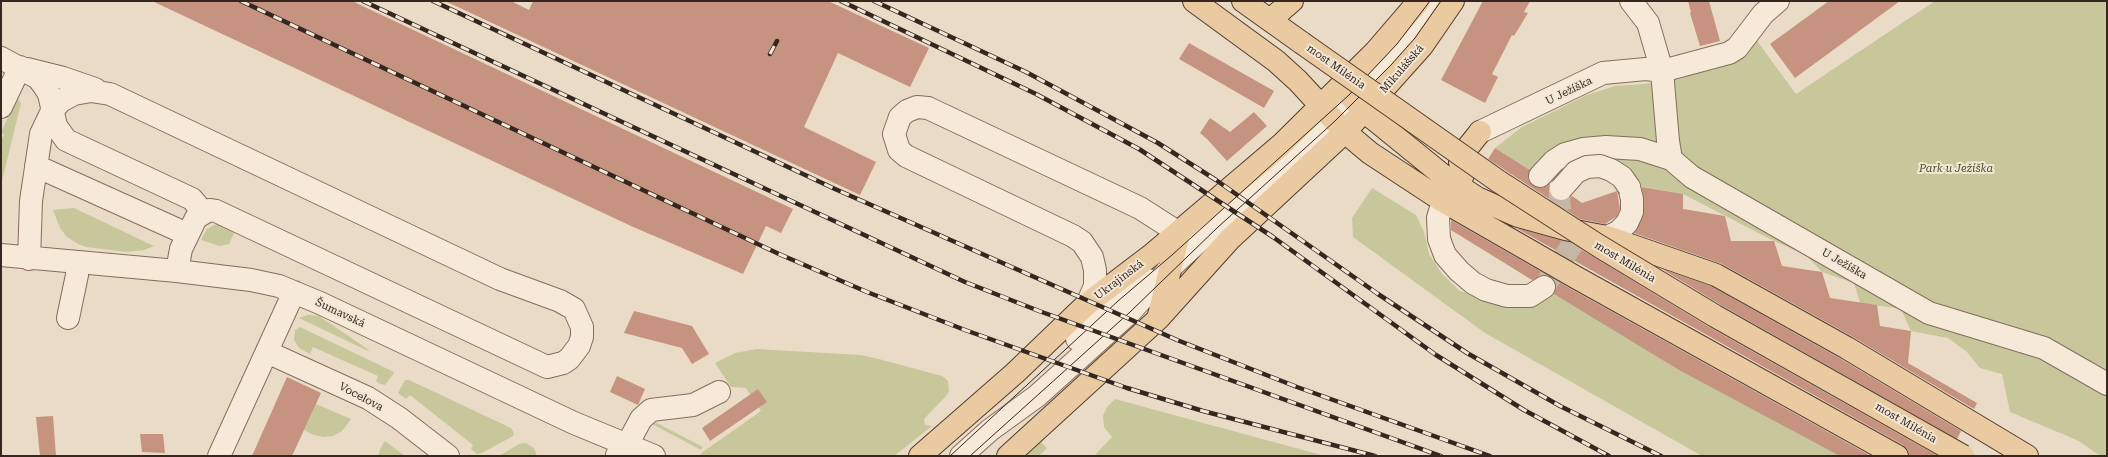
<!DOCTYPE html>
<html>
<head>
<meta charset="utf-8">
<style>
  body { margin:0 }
  #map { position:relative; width:2108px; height:457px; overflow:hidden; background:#eadbc6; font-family:"Roboto Serif",serif }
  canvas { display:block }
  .frame { position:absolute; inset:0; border:2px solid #352720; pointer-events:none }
</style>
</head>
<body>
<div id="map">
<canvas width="2108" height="457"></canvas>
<div class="frame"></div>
</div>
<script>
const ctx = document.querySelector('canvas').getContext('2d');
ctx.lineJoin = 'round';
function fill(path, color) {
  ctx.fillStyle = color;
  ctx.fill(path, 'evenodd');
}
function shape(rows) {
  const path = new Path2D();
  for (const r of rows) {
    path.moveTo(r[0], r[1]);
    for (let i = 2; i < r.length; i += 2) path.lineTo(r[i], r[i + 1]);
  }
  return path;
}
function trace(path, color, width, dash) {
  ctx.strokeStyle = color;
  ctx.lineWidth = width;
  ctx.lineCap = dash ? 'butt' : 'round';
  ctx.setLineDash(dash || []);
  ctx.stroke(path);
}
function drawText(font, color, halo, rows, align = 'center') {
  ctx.font = font + ' "Roboto Serif",serif';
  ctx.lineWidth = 4;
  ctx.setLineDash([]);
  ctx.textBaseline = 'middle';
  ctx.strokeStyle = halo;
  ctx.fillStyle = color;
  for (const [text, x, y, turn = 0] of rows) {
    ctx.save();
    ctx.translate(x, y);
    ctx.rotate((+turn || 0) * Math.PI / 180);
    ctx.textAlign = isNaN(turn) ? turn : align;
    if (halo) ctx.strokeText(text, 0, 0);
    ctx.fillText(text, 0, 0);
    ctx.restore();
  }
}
const green = shape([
  [1935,1,2107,1,2107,456,2100,456,2079,441,2010,412,2002,374,1980,368,1967,352,1948,338,1911,331,1901,309,1860,303,1854,283,1822,272,1806,255,1774,241,1683,194,1634,185,1612,163,1558,187,1495,148,1522,127,1587,95,1615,86,1644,84,1684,78,1691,72,1747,53,1757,41,1796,94],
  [17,99,21,103,1,185,1,140,4,135,1,132],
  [1372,188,1416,215,1424,232,1429,254,1442,274,1460,291,1514,308,1535,305,1555,294,1840,456,1702,456,1485,333,1353,237,1352,218],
  [74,208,154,246,144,250,127,252,86,247,78,244,67,237,60,228,53,210],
  [218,223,236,229,229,244,220,246,201,240,207,229],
  [308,315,319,316,369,350,368,351,299,318],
  [300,327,392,371,394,373,385,385,380,384,376,381,378,376,313,347,310,354,299,348,294,340,295,330],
  [757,349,860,355,875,358,942,376,948,381,949,390,948,394,924,419,925,425,932,426,894,456,705,456,700,454,761,411,746,388,731,387,715,363,735,353],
  [405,380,409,380,511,428,514,433,513,436,482,453,477,454,471,449,473,445,410,395,406,399,398,393],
  [1115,399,1325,456,1094,456,1112,437,1104,427,1103,416,1107,407],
  [316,404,351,419,342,431,333,436,324,437,314,435,304,430],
  [653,421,703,447,701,450,652,424],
  [385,441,405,456,378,456,381,447],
  [1040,441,1047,448,1039,456,1022,456],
  [526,443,534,448,537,456,499,456,519,444]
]);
const building = shape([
  [152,1,352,1,793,209,781,233,766,226,743,274,631,226],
  [445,1,511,1,529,10,533,1,828,1,929,48,910,87,838,53,804,127,876,162,860,195],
  [1483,1,1530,1,1524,12,1528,13,1514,36,1512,35,1492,74,1498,77,1485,103,1441,80],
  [1688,1,1709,1,1720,41,1700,46,1690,13,1691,12],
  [1829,1,1900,1,1795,78,1770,44],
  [1189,43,1274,91,1264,108,1179,59],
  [1254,112,1267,126,1227,161,1207,139,1200,133,1210,118,1230,132],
  [1495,148,1530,170,1528,179,1532,185,1538,188,1543,188,1550,183,1549,193,1558,201,1565,201,1572,196,1582,203,1617,191,1620,209,1617,216,1605,224,1580,219,1488,159],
  [1642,187,1683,194,1683,209,1725,216,1731,241,1774,241,1782,266,1822,272,1830,298,1877,305,1880,326,1911,331,1908,363,1977,403,1974,409,1853,337,1722,264,1634,233,1644,212],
  [1451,221,1451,220,1547,275,1543,275,1532,280,1451,230],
  [1516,228,1571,243,1709,327,1938,456,1909,456,1908,450,1903,445],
  [1662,269,1711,286,1841,359,1961,431,1957,439,1721,305],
  [1552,278,1571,289,1871,456,1840,456,1679,370,1554,294,1556,286],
  [634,311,692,326,709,354,692,364,682,348,624,333],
  [617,376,645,389,638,405,610,392],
  [287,377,321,393,292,456,252,456],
  [758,389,767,402,710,441,702,428],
  [53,416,56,456,40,456,36,417],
  [140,434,163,434,165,453,142,452]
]);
const minorTunnel = shape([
  [1561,189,1559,202,1561,214,1567,223,1576,232],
  [1544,287,1580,233]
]);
const minor = shape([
  [1631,1,1648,23,1662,71,1668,141,1671,159,1692,177,1929,313,2044,348,2107,384],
  [1,58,38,78,44,86,49,94,56,126,66,140,192,199,203,212],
  [27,69,63,78,95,89],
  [1,107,20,67],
  [1480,132,1603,73,1646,69,1662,71,1729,53,1737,48,1763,14,1778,1],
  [36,166,187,234],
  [1540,176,1554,161,1565,154,1583,149,1606,147,1640,149,1671,159],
  [1443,201,1438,218,1439,239,1445,255,1459,271,1473,283,1486,290,1507,296,1530,296,1544,287],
  [1607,237,1618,232,1627,223,1632,212,1632,199,1629,187],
  [1,255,177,271,251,280,279,286,320,303,574,423,654,456],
  [29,259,31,201,41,134,52,111,61,101,74,94,91,91,110,94,500,279,560,301,574,309,582,327,582,337,579,346,569,359,563,363,547,367,216,211,209,210,196,218,181,249,177,271],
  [1087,304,1095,286,1095,270,1092,257,1082,242,1073,236,906,156,899,150,894,134,900,117,907,111,917,107,928,108,1140,208,1179,233],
  [68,318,77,275,77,262],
  [1077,339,1130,291,1148,280],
  [267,352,368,398,399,418,448,456],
  [617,455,627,445,641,419,651,410,693,405,719,392],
  [219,456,294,292],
  [961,456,990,430,1037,396,1130,312,1171,267,1353,99,1403,47,1437,1]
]);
const major = shape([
  [1194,1,1276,61,1298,81,1345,132,1370,153,1443,201,1577,278,1897,456],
  [1243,1,1302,43],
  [1270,20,1292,1],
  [1342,87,1365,112,1445,177,1477,198,1518,216,1565,229,1607,237,1716,275,1847,348,2027,456],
  [1463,175,1460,162,1464,152,1480,132],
  [1159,315,1179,233],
  [920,456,1015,373,1087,304,1154,253,1281,145,1376,51,1419,1],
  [1008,456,1158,319,1230,239,1345,132,1422,46,1453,1]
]);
const tram = shape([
  [950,456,1118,301,1172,255,1349,95,1397,44,1430,1],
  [970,456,1130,312,1217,228,1335,121,1391,65,1415,38,1441,1]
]);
const rail = shape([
  [241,1,779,254,867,292,965,330,1127,388,1203,411,1375,456],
  [363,1,965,282,1039,311,1441,456],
  [433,1,835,189,1177,340,1297,387,1490,456],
  [841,1,1036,94,1139,149,1273,237,1436,355,1524,410,1609,456],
  [874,1,1026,72,1158,143,1216,180,1378,294,1467,353,1560,406,1661,456],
  [770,54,777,41]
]);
const minorBridge = shape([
  [1561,189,1576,172,1587,167,1600,166,1611,170,1622,177,1629,187]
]);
const majorBridge = shape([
  [1302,43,1498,181,1599,246,1715,316,1963,456]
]);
const streetNames = [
  ["most Milénia",1336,67,35],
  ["Mikulášská",1402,69,-49],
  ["U Ježíška",1569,91,-26],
  ["most Milénia",1625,262,31],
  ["U Ježíška",1844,264,30],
  ["Ukrajinská",1119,280,-37],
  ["Šumavská",340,313,25],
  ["Vocelova",361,397,28],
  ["most Milénia",1906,423,30]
];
const parkNames = [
  ["Park u Ježíška",1956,169]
];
fill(green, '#c7c79b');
fill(building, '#c5937f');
trace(minorTunnel, '#c6b7a5', 22, [22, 11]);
trace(minor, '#846d5d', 24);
trace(major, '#523c31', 24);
trace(minor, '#f6e9d8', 22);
trace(major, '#e9caa1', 22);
trace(tram, '#352720', 1);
trace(rail, '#352720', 4.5);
trace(rail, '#f2e6d5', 3, [9]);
trace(minorBridge, '#846d5d', 24, []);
trace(majorBridge, '#523c31', 24, []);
trace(minorBridge, '#f6e9d8', 22);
trace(majorBridge, '#e9caa1', 22);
drawText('11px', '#352720', '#f2e6d5', streetNames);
drawText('italic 11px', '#4b5028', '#f2e6d5', parkNames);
</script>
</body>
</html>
